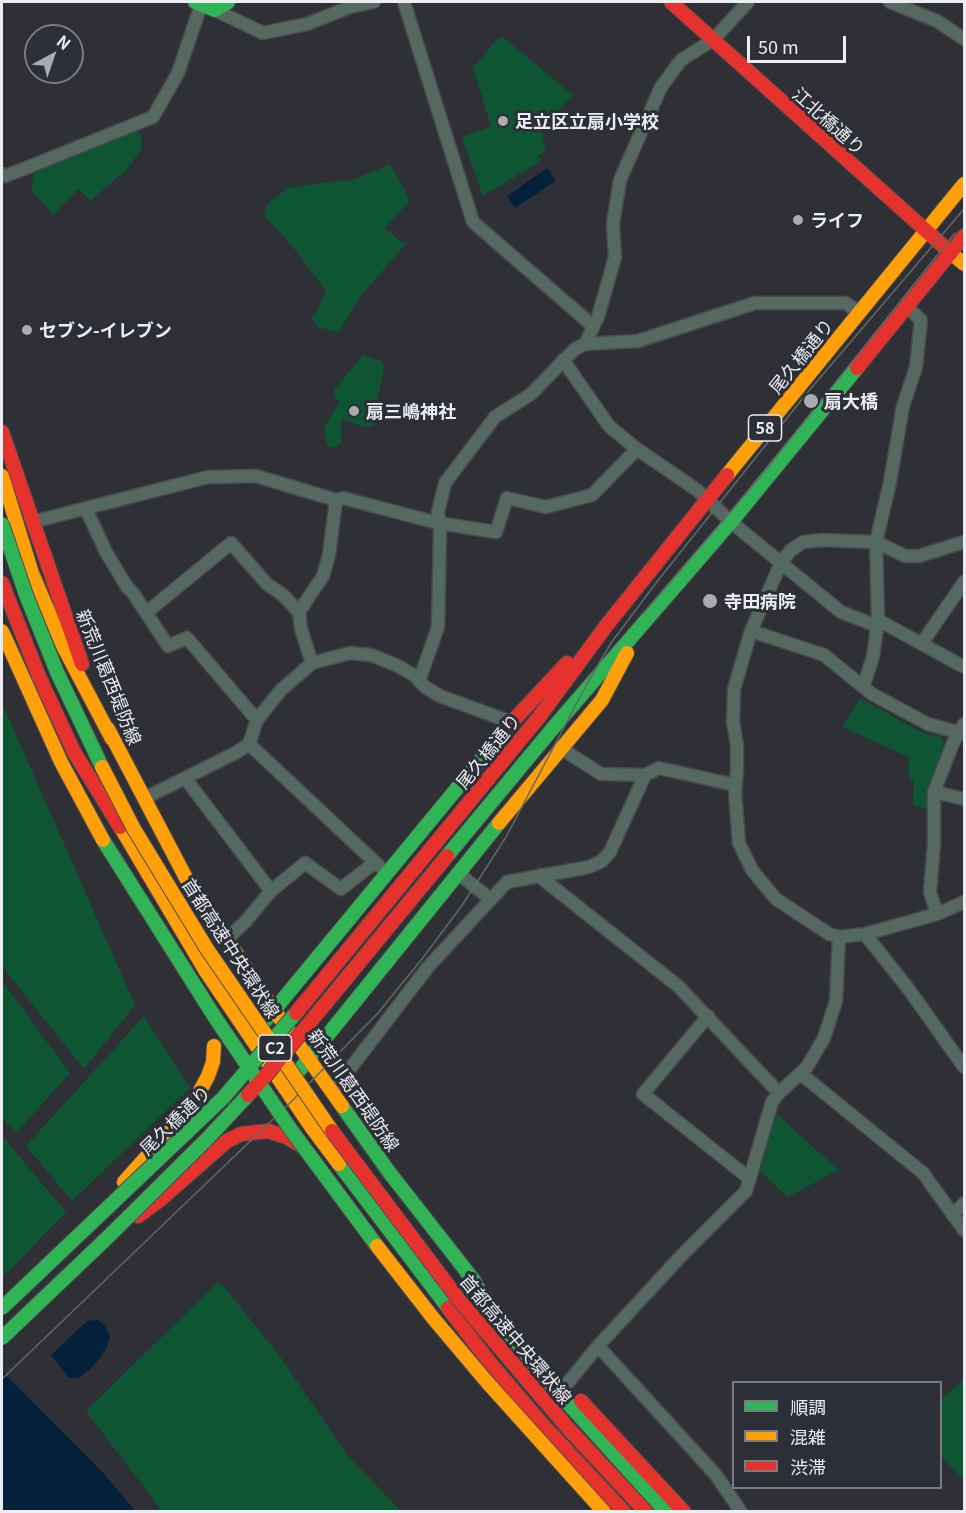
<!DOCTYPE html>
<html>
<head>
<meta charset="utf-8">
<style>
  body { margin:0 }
  #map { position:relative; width:966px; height:1513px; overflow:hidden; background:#2f3035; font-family:Georgia,"Noto Sans JP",serif }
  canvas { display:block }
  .frame { position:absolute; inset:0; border:3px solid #ebedf2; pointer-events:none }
  .legend { position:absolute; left:732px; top:1381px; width:210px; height:108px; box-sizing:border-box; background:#2d2f37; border:2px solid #797b82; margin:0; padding:8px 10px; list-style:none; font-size:18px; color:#ebedf2 }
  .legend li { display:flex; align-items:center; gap:12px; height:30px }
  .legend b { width:30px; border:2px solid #797b82 }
  .north { position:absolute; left:24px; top:24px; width:60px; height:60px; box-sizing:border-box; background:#2d2f37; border:2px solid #797b82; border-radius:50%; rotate:40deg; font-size:16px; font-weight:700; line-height:24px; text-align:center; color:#ebedf2 }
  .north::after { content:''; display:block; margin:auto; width:21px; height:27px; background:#a9abb0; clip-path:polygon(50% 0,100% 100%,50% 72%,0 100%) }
  .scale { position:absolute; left:747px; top:36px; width:99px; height:27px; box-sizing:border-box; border:3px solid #ebedf2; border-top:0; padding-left:8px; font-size:18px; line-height:21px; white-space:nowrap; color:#ebedf2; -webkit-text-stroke:4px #2d2f37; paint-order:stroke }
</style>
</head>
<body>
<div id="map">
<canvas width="966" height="1513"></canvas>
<div class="frame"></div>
<ul class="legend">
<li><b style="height:8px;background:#30b455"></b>順調</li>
<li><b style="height:8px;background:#ff9f0a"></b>混雑</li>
<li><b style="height:8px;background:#e5322d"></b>渋滞</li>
</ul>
<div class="north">N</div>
<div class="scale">50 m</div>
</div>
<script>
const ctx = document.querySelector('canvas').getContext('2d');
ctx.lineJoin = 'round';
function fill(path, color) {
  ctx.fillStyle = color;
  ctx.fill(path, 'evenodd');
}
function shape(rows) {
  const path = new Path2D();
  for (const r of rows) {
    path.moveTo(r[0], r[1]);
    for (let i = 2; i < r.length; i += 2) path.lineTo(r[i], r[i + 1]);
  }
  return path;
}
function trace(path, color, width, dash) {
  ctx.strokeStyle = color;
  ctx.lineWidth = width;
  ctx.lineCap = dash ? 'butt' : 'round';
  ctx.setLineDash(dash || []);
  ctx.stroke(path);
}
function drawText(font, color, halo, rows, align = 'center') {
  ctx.font = font + ' Georgia,"Noto Sans JP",serif';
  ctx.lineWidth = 6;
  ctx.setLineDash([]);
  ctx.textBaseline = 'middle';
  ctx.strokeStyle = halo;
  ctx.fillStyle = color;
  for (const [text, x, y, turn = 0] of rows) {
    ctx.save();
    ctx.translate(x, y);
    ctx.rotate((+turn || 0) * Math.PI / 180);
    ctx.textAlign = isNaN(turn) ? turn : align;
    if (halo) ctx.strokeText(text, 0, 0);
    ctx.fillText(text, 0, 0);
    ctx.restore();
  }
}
const green = shape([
  [503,37,573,95,543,127,543,140,546,150,538,156,541,161,483,196,462,137,491,126,473,68,497,39],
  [135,131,141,135,142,148,128,168,91,201,78,189,53,215,32,191,33,173],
  [390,164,410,200,385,228,405,245,359,298,339,332,317,327,311,317,316,313,326,291,296,251,264,215,267,204,288,188,337,181,350,181],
  [363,355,382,362,384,367,372,427,365,427,341,419,341,443,334,448,327,445,324,427,340,402,334,397,334,390],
  [860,699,926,734,941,737,944,744,927,791,929,809,913,805,914,781,909,779,909,759,907,756,842,727],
  [2,703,135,1005,84,1069,2,966],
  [2,981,70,1073,16,1133,2,1118],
  [144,1016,190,1088,72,1201,26,1146],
  [776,1114,839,1170,787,1197,760,1171],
  [2,1136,66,1212,2,1278],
  [218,1282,226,1289,281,1358,347,1455,401,1511,162,1511,86,1411],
  [964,1380,964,1477,962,1479,941,1456,940,1400]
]);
const water = shape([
  [547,168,556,181,515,208,507,196],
  [98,1320,105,1325,110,1336,107,1347,101,1357,89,1370,78,1378,69,1378,51,1355,87,1321],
  [2,1371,107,1477,135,1511,2,1511]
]);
const street = shape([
  [404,2,473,222,593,326],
  [890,2,937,21,964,39],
  [215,10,263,33,307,24,350,7,374,2],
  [2,174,5,176,26,168,153,117,178,73,201,5],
  [585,344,598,317,615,257,613,224,620,180,661,87,681,60,713,40,748,2],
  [563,360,609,426,637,449,697,490,731,522,841,612,877,626],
  [86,509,106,552,127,587,133,593,168,646,187,638,257,720],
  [32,522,208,477,256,476,336,500,343,498,438,523,496,532,507,498,546,507,592,495,637,449],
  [146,613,231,543,267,584,283,595,299,612],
  [878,620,964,667],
  [751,631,824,655,872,694,928,724,964,734],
  [922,643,964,582],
  [312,663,301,629,299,612,323,576,329,555,336,500],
  [419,681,438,627,440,529,438,512,445,483,495,417,531,394,575,349,585,344,638,341,755,303,845,303,860,312],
  [863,687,873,657,878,620,876,542,890,482,903,406,916,367,921,320,907,307],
  [249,744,379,866],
  [562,749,601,774,645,775,659,768,735,785],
  [185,778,271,891],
  [934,792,964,799],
  [145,798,237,752,249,744,257,720,281,690,312,663,350,653,371,655,396,665,414,675,425,687,440,696,511,722],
  [458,873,490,899],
  [541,875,544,880,678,986,779,1093,772,1102,746,1191,682,1255,598,1346,566,1385],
  [937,914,930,892,934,843,934,792,953,743,964,724],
  [865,934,910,991,964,1067],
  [839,937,829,934,776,899,752,870,739,843,735,792,737,770,737,745,733,722,734,689,751,631,781,563,790,551,803,542,822,540,876,542,905,556,919,556,964,542],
  [227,939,246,921,271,891,305,863,341,889,375,862],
  [708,1016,643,1094,750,1179],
  [801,1074,923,1173,964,1230],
  [333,1091,428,967,507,882,589,867,602,861,610,852,645,775],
  [779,1093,807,1067,824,1038,836,1001,839,937,865,934,937,914,964,902],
  [953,1215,964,1203],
  [598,1346,716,1475,741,1512]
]);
const fast = shape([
  [195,2,215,10,228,2],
  [553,728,731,522,857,368],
  [251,1038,511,723],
  [285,1088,499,823],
  [342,1106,389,1172,475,1282],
  [339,1164,456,1318],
  [466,1271,509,1333,548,1381,666,1512]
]);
const slow = shape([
  [951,253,964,264],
  [727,475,964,184],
  [2,476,32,573,63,646,112,739],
  [108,729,187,880,274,1010,342,1106],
  [118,823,205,970,312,1128,339,1164],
  [499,823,602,700,627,653],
  [124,1182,192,1106,208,1076,213,1062,214,1046]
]);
const jam = shape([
  [671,2,951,253],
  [857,368,964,236],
  [2,432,82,664],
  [2,583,40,679,74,752,120,827],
  [539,717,606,626,727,475],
  [511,723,567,663],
  [138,1216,161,1199,227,1141,241,1134,268,1131,287,1137,303,1147],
  [448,1308,491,1364,543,1425,624,1512],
  [581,1401,684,1512]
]);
const tram = shape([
  [643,614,756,482,955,233],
  [2,1379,289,1104,378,1013,422,959,463,904,506,837,589,680,611,643,656,583,807,393,964,209]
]);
const fastBridge = shape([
  [2,524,26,595,57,672,102,767],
  [103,840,214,1016,291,1130,377,1246],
  [447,856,553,728],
  [2,1308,223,1098,296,1013],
  [2,1338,108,1237,207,1139,248,1095]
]);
const slowBridge = shape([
  [2,631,61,762,103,840],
  [102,767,134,829,207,949,332,1131],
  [377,1246,433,1318,487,1382,604,1512]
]);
const jamBridge = shape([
  [296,1013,539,717],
  [248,1095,269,1072,447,856],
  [332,1131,459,1300,567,1427,646,1512]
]);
const markers = [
  [503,121,6,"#a9abb0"],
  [798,220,6,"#a9abb0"],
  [27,330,6,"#a9abb0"],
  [811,401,8,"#a9abb0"],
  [354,411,6,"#a9abb0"],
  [710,601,8,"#a9abb0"]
];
const shields = [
  [765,428,33],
  [275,1048,33]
];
const shieldNames = [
  ["58",765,428],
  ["C2",275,1048]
];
const poiNames = [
  ["足立区立扇小学校",515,121],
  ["ライフ",810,220],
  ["セブン-イレブン",39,330],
  ["扇大橋",824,401],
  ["扇三嶋神社",366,411],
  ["寺田病院",724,601]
];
const streetNames = [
  ["江北橋通り",829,121,42],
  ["尾久橋通り",801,356,-51],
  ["新荒川葛西堤防線",109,677,68],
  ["尾久橋通り",488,751,-51],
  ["首都高速中央環状線",231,948,57],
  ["新荒川葛西堤防線",354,1090,55],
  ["尾久橋通り",175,1120,-44],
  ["首都高速中央環状線",516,1339,50]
];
fill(green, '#0e5633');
fill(water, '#04213c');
trace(street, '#4a4b4f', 15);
trace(fast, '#4a4b4f', 16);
trace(slow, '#4a4b4f', 16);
trace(jam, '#4a4b4f', 16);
trace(street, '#566961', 12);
trace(fast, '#30b455', 14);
trace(slow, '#ff9f0a', 14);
trace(jam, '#e5322d', 14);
trace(tram, '#606968', 1.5);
trace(fastBridge, '#4a4b4f', 16, []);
trace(slowBridge, '#4a4b4f', 16, []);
trace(jamBridge, '#4a4b4f', 16, []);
trace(fastBridge, '#30b455', 14);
trace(slowBridge, '#ff9f0a', 14);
trace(jamBridge, '#e5322d', 14);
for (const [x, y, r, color] of markers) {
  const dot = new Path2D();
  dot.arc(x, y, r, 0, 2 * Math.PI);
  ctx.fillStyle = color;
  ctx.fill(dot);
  trace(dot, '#2d2f37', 2);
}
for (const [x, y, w] of shields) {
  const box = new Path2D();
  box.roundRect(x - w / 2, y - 13, w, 26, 4.5);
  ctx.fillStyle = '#2d2f37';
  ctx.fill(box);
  trace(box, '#ebedf2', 1.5);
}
drawText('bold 16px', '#ebedf2', null, shieldNames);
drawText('bold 18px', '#ebedf2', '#2d2f37', poiNames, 'left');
drawText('18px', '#ebedf2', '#2d2f37', streetNames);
</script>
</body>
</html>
